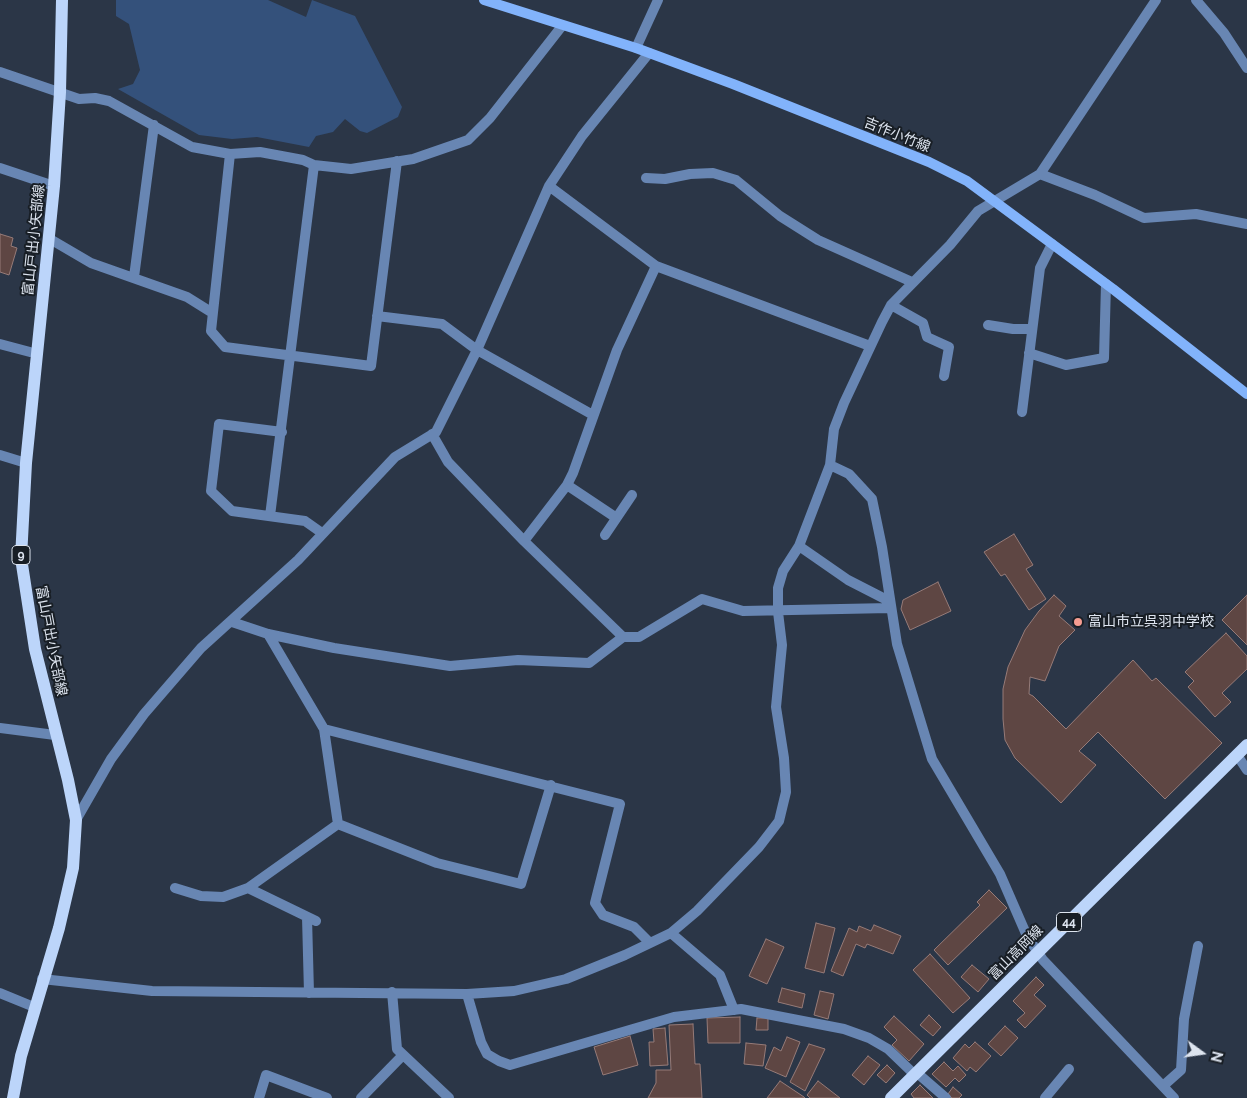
<!DOCTYPE html>
<html>
<head>
<meta charset="utf-8">
<style>
  body { margin:0 }
  #map { position:relative; width:1247px; height:1098px; overflow:hidden; background:#2b3647; font-family:Raleway,sans-serif }
  canvas { display:block }
  .north { position:absolute; left:1177px; top:1028px; width:50px; height:50px; -webkit-text-stroke:4px #181e25; paint-order:stroke; rotate:104deg; font-size:14px; font-weight:700; line-height:20px; text-align:center; color:#dde4ef }
  .north::after { content:''; display:block; margin:auto; width:18px; height:22px; background:#dde4ef; clip-path:polygon(50% 0,100% 100%,50% 72%,0 100%) }
</style>
</head>
<body>
<div id="map">
<canvas width="1247" height="1098"></canvas>
<div class="north">N</div>
</div>
<script>
const ctx = document.querySelector('canvas').getContext('2d');
ctx.lineJoin = 'round';
function fill(path, color) {
  ctx.fillStyle = color;
  ctx.fill(path, 'evenodd');
}
function shape(rows) {
  const path = new Path2D();
  for (const r of rows) {
    path.moveTo(r[0], r[1]);
    for (let i = 2; i < r.length; i += 2) path.lineTo(r[i], r[i + 1]);
  }
  return path;
}
function trace(path, color, width, dash) {
  ctx.strokeStyle = color;
  ctx.lineWidth = width;
  ctx.lineCap = dash ? 'butt' : 'round';
  ctx.setLineDash(dash || []);
  ctx.stroke(path);
}
function drawText(font, color, halo, rows, align = 'center') {
  ctx.font = font + ' Raleway,"Noto Sans JP",sans-serif';
  ctx.lineWidth = 4;
  ctx.setLineDash([]);
  ctx.textBaseline = 'middle';
  ctx.strokeStyle = halo;
  ctx.fillStyle = color;
  for (const [text, x, y, turn = 0] of rows) {
    ctx.save();
    ctx.translate(x, y);
    ctx.rotate((+turn || 0) * Math.PI / 180);
    ctx.textAlign = isNaN(turn) ? turn : align;
    if (halo) ctx.strokeText(text, 0, 0);
    ctx.fillText(text, 0, 0);
    ctx.restore();
  }
}
const green = shape([
  [116,0,268,0,306,17,312,0,355,16,402,107,398,117,367,133,360,131,345,119,333,132,316,136,309,147,257,137,232,139,199,135,118,89,133,84,140,70,129,24,116,16]
]);
const building = shape([
  [0,234,13,238,11,246,17,248,9,275,0,272,0,234],
  [1014,534,1033,565,1026,569,1046,599,1029,610,1005,574,1001,576,984,552,1014,534],
  [938,582,951,611,910,630,901,609,903,600,938,582],
  [1054,595,1066,606,1059,616,1075,630,1059,646,1045,681,1030,677,1029,694,1033,696,1066,729,1133,660,1152,681,1156,678,1222,743,1165,799,1098,732,1079,751,1096,765,1061,803,1015,758,1005,740,1003,719,1003,689,1008,667,1025,630,1039,611,1054,595],
  [1247,595,1247,645,1222,620,1247,595],
  [1226,633,1247,656,1247,669,1222,693,1231,702,1215,717,1188,687,1194,681,1185,672,1226,633],
  [989,890,1007,908,948,965,934,950,980,905,977,902,989,890],
  [816,923,835,928,824,973,805,968,816,923],
  [874,925,901,936,893,954,867,944,865,948,856,944,843,976,831,971,849,928,857,932,859,926,871,931,874,925],
  [766,939,784,947,767,984,749,976,766,939],
  [930,954,970,998,953,1013,913,970,930,954],
  [972,965,989,979,978,992,961,977,972,965],
  [1036,977,1044,985,1034,995,1046,1006,1025,1028,1017,1020,1025,1013,1013,1001,1036,977],
  [782,988,805,994,802,1008,778,1002,782,988],
  [820,991,834,994,828,1019,814,1015,820,991],
  [929,1015,941,1027,933,1036,920,1025,929,1015],
  [894,1016,924,1044,909,1061,892,1045,897,1040,884,1027,894,1016],
  [740,1017,740,1043,708,1043,707,1018,740,1017],
  [757,1018,768,1018,768,1030,756,1030,757,1018],
  [693,1024,695,1064,700,1064,702,1098,648,1098,656,1083,656,1070,671,1070,669,1025,693,1024],
  [1005,1026,1018,1038,1001,1056,988,1044,1005,1026],
  [665,1028,668,1065,650,1066,649,1042,654,1042,653,1029,665,1028],
  [630,1036,638,1065,603,1075,594,1047,630,1036],
  [787,1037,800,1042,786,1077,765,1068,774,1047,781,1051,787,1037],
  [975,1042,991,1056,976,1072,970,1067,967,1071,953,1058,965,1044,969,1048,975,1042],
  [746,1043,766,1045,763,1066,744,1064,746,1043],
  [809,1044,825,1049,805,1091,790,1082,809,1044],
  [868,1056,880,1065,864,1085,852,1075,868,1056],
  [944,1062,953,1071,958,1066,966,1075,959,1082,955,1078,946,1087,932,1074,944,1062],
  [887,1065,895,1073,886,1083,877,1075,887,1065],
  [780,1081,804,1097,805,1098,767,1098,780,1081],
  [818,1081,840,1098,810,1098,807,1095,818,1081],
  [920,1085,933,1098,914,1098,911,1094,920,1085],
  [953,1087,962,1095,959,1098,952,1098,948,1094,953,1087]
]);
const minor = shape([
  [1196,0,1224,33,1247,68],
  [636,48,658,0],
  [0,72,79,99,95,98,109,101,192,147,230,154,260,152,303,160,314,165,351,169,413,159,468,140,490,118,562,26],
  [230,154,211,331,225,347,371,366,397,161],
  [0,168,54,186],
  [1040,174,1095,195,1144,218,1196,214,1247,224],
  [646,178,665,179,690,174,713,173,736,180,780,216,818,240,912,282],
  [549,186,656,266,870,346],
  [50,239,91,263,187,297,211,312],
  [134,277,154,125],
  [891,305,923,323,927,337,949,347,944,376],
  [377,316,442,324,477,350,593,415],
  [988,325,1013,329,1032,329],
  [0,344,30,352],
  [1029,353,1066,365,1104,358,1106,284],
  [1022,412,1040,268,1052,244],
  [282,432,219,424,211,491,232,511,305,521,322,533],
  [432,434,448,462,524,541,623,637],
  [0,455,26,463],
  [830,465,849,474,872,499,882,547,897,644,932,759,1000,874,1027,936,1043,960,1174,1098],
  [567,485,615,517],
  [270,516,314,165],
  [605,535,632,495],
  [524,541,567,485,573,473,617,350,656,266],
  [799,546,848,580,889,601],
  [232,622,268,634,334,648,450,666,518,660,589,663,623,637,639,637,702,599,743,611,890,608],
  [268,634,324,729,338,824],
  [0,728,55,735],
  [324,729,620,804,595,903,603,915,634,927,650,943],
  [1237,755,1247,770],
  [76,820,111,759,144,714,201,648,298,560,395,457,436,432,477,350,549,186,582,136,649,53],
  [338,824,437,863,521,884,551,785],
  [175,888,201,896,223,897,248,888,338,824],
  [248,888,316,921],
  [307,917,309,993],
  [671,933,720,975,734,1010],
  [42,979,152,991,467,994,514,991,566,979,625,955,671,933,697,911,759,847,779,821,786,792,784,758,776,707,782,645,778,612,778,588,783,571,799,546,830,465,834,429,844,403,882,322,891,305,950,245,978,211,1040,174,1156,0],
  [392,992,397,1049,449,1098],
  [0,993,34,1007],
  [467,994,481,1042,487,1054,499,1061,510,1065,674,1017,741,1009,844,1029,869,1038,888,1049,914,1074],
  [916,1072,946,1098],
  [1163,1086,1181,1070,1184,1019,1198,946],
  [259,1098,266,1075,327,1098],
  [361,1098,403,1055],
  [1045,1098,1069,1069]
]);
const secondary = shape([
  [484,0,636,48,733,84,929,162,967,181,1113,289,1247,394]
]);
const primary = shape([
  [13,1098,21,1056,59,928,73,868,76,820,68,780,35,649,21,558,26,463,54,186,60,92,62,0],
  [891,1098,1247,745]
]);
const markers = [
  [1078,622,5,"#f59c91"]
];
const shields = [
  [21,555,18],
  [1069,922,25]
];
const shieldNames = [
  ["9",21,555],
  ["44",1069,922]
];
const streetNames = [
  ["吉作小竹線",897,135,22],
  ["富山戸出小矢部線",34,240,-84],
  ["富山戸出小矢部線",51,641,79],
  ["富山高岡線",1016,953,-45]
];
const poiNames = [
  ["富山市立呉羽中学校",1088,622]
];
fill(green, '#34517b');
fill(building, '#5e4643');
trace(building, '#967b78', 1);
trace(minor, '#6886b3', 10);
trace(secondary, '#82b3fb', 10);
trace(primary, '#bcd5fa', 12);
for (const [x, y, r, color] of markers) {
  const dot = new Path2D();
  dot.arc(x, y, r, 0, 2 * Math.PI);
  ctx.fillStyle = color;
  ctx.fill(dot);
  trace(dot, '#181e25', 2);
}
for (const [x, y, w] of shields) {
  const box = new Path2D();
  box.roundRect(x - w / 2, y - 9.5, w, 19, 4);
  ctx.fillStyle = '#181e25';
  ctx.fill(box);
  trace(box, '#dde4ef', 1);
}
drawText('bold 12px', '#dde4ef', null, shieldNames);
drawText('14px', '#dde4ef', '#181e25', streetNames);
drawText('14px', '#dde4ef', '#181e25', poiNames, 'left');
</script>
</body>
</html>
